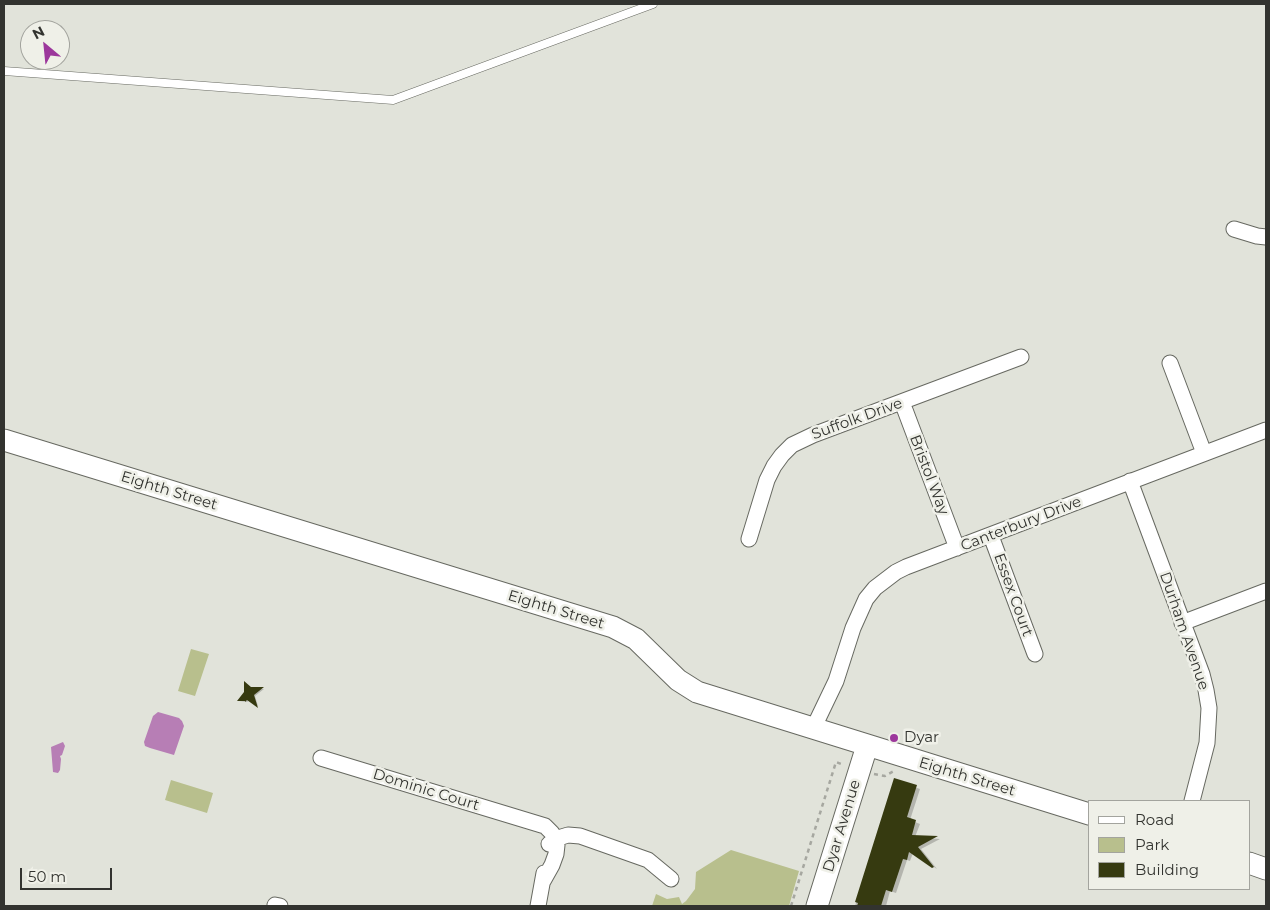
<!DOCTYPE html>
<html>
<head>
<meta charset="utf-8">
<style>
  body { margin:0 }
  #map { position:relative; width:1270px; height:910px; overflow:hidden; background:#e1e3da; font-family:Montserrat,sans-serif }
  canvas { display:block }
  .frame { position:absolute; inset:0; border:5px solid #32332f; pointer-events:none }
  .legend { position:absolute; left:1088px; top:800px; width:162px; height:90px; box-sizing:border-box; background:#eff0e8; border:1px solid #a3a49e; margin:0; padding:6px 9px; list-style:none; font-size:15px; color:#32332f }
  .legend li { display:flex; align-items:center; gap:10px; height:25px }
  .legend b { width:25px; border:1px solid #a3a49e }
  .north { position:absolute; left:20px; top:20px; width:50px; height:50px; box-sizing:border-box; background:#eff0e8; border:1px solid #a3a49e; border-radius:50%; rotate:332deg; font-size:14px; font-weight:700; line-height:20px; text-align:center; color:#32332f }
  .north::after { content:''; display:block; margin:auto; width:18px; height:22px; background:#9c379c; clip-path:polygon(50% 0,100% 100%,50% 72%,0 100%) }
  .scale { position:absolute; left:20px; top:868px; width:92px; height:22px; box-sizing:border-box; border:2px solid #32332f; border-top:0; padding-left:6px; font-size:15px; line-height:18px; white-space:nowrap; color:#32332f; -webkit-text-stroke:4px #eff0e8; paint-order:stroke }
</style>
</head>
<body>
<div id="map">
<canvas width="1270" height="910"></canvas>
<div class="frame"></div>
<ul class="legend">
<li><b style="height:6px;background:#fff"></b>Road</li>
<li><b style="height:14px;background:#b8bf8d"></b>Park</li>
<li><b style="height:14px;background:#363a10"></b>Building</li>
</ul>
<div class="north">N</div>
<div class="scale">50 m</div>
</div>
<script>
const ctx = document.querySelector('canvas').getContext('2d');
ctx.lineJoin = 'round';
function fill(path, color) {
  ctx.fillStyle = color;
  ctx.fill(path, 'evenodd');
}
function shape(rows) {
  const path = new Path2D();
  for (const r of rows) {
    path.moveTo(r[0], r[1]);
    for (let i = 2; i < r.length; i += 2) path.lineTo(r[i], r[i + 1]);
  }
  return path;
}
function trace(path, color, width, dash) {
  ctx.strokeStyle = color;
  ctx.lineWidth = width;
  ctx.lineCap = dash ? 'butt' : 'round';
  ctx.setLineDash(dash || []);
  ctx.stroke(path);
}
function drawText(font, color, halo, rows, align = 'center') {
  ctx.font = font + ' Montserrat,sans-serif';
  ctx.lineWidth = 5;
  ctx.setLineDash([]);
  ctx.textBaseline = 'middle';
  ctx.strokeStyle = halo;
  ctx.fillStyle = color;
  for (const [text, x, y, turn = 0] of rows) {
    ctx.save();
    ctx.translate(x, y);
    ctx.rotate((+turn || 0) * Math.PI / 180);
    ctx.textAlign = isNaN(turn) ? turn : align;
    if (halo) ctx.strokeText(text, 0, 0);
    ctx.fillText(text, 0, 0);
    ctx.restore();
  }
}
const green = shape([
  [191,649,209,654,195,696,178,691],
  [171,780,213,793,207,813,165,800],
  [731,850,799,871,789,906,652,906,656,894,667,899,679,897,682,904,686,901,695,889,696,872]
]);
const water = shape([
  [158,712,179,718,182,721,184,726,174,755,150,748,145,746,144,742,153,716],
  [63,742,65,746,62,755,60,756,61,759,60,770,58,773,53,772,51,747]
]);
const shadow = shape([
  [251,688,264,689,255,696,258,706,250,700,247,702,239,701],
  [895,780,920,789,910,820,920,824,915,837,940,839,921,849,937,869,913,853,910,861,907,860,896,893,890,891,886,906,855,906]
]);
const building = shape([
  [244,681,251,687,264,687,254,695,258,708,247,700,245,702,245,701,237,701,244,692],
  [894,778,917,785,907,817,916,820,912,835,938,836,918,847,934,867,932,868,909,852,907,860,903,859,892,892,886,890,881,906,857,906,858,903,855,902]
]);
const path = shape([
  [874,774,885,776,894,771],
  [791,906,836,762,844,765]
]);
const lane = shape([
  [4,71,393,100,653,4]
]);
const street = shape([
  [1234,229,1257,236,1266,237],
  [1170,363,1204,453],
  [902,402,957,548],
  [1130,481,1202,674,1206,690,1209,708,1207,743,1192,801],
  [991,536,1035,654],
  [749,539,767,480,774,466,782,455,792,445,813,435,1021,357],
  [1182,623,1266,591],
  [813,729,836,681,853,628,866,599,875,588,896,572,906,567,1266,430],
  [321,758,545,826,552,833,557,845,556,854,552,865,543,881],
  [549,844,555,839,568,835,580,836,648,860,671,879],
  [275,905,280,906],
  [538,906,544,873]
]);
const secondary = shape([
  [4,440,613,627,636,639,678,680,697,692,1089,814],
  [1249,863,1266,869],
  [817,906,867,746]
]);
const markers = [
  [894,738,5,"#9c379c"]
];
const streetNames = [
  ["Suffolk Drive",857,419,-20],
  ["Bristol Way",929,475,69],
  ["Eighth Street",169,491,17],
  ["Canterbury Drive",1021,524,-21],
  ["Essex Court",1013,595,70],
  ["Eighth Street",556,610,17],
  ["Durham Avenue",1184,631,71],
  ["Eighth Street",967,777,17],
  ["Dominic Court",426,790,17],
  ["Dyar Avenue",842,826,-73]
];
const poiNames = [
  ["Dyar",904,738]
];
fill(green, '#b8bf8d');
fill(water, '#b77eb5');
fill(shadow, '#0003');
fill(building, '#363a10');
trace(lane, '#676961', 9);
trace(street, '#676961', 17);
trace(secondary, '#676961', 23);
trace(path, '#a6a7a0', 2.5, [4, 4]);
trace(lane, '#fff', 8);
trace(street, '#fff', 15);
trace(secondary, '#fff', 21);
for (const [x, y, r, color] of markers) {
  const dot = new Path2D();
  dot.arc(x, y, r, 0, 2 * Math.PI);
  ctx.fillStyle = color;
  ctx.fill(dot);
  trace(dot, '#eff0e8', 2);
}
drawText('15px', '#32332f', '#eff0e8', streetNames);
drawText('15px', '#32332f', '#eff0e8', poiNames, 'left');
</script>
</body>
</html>
